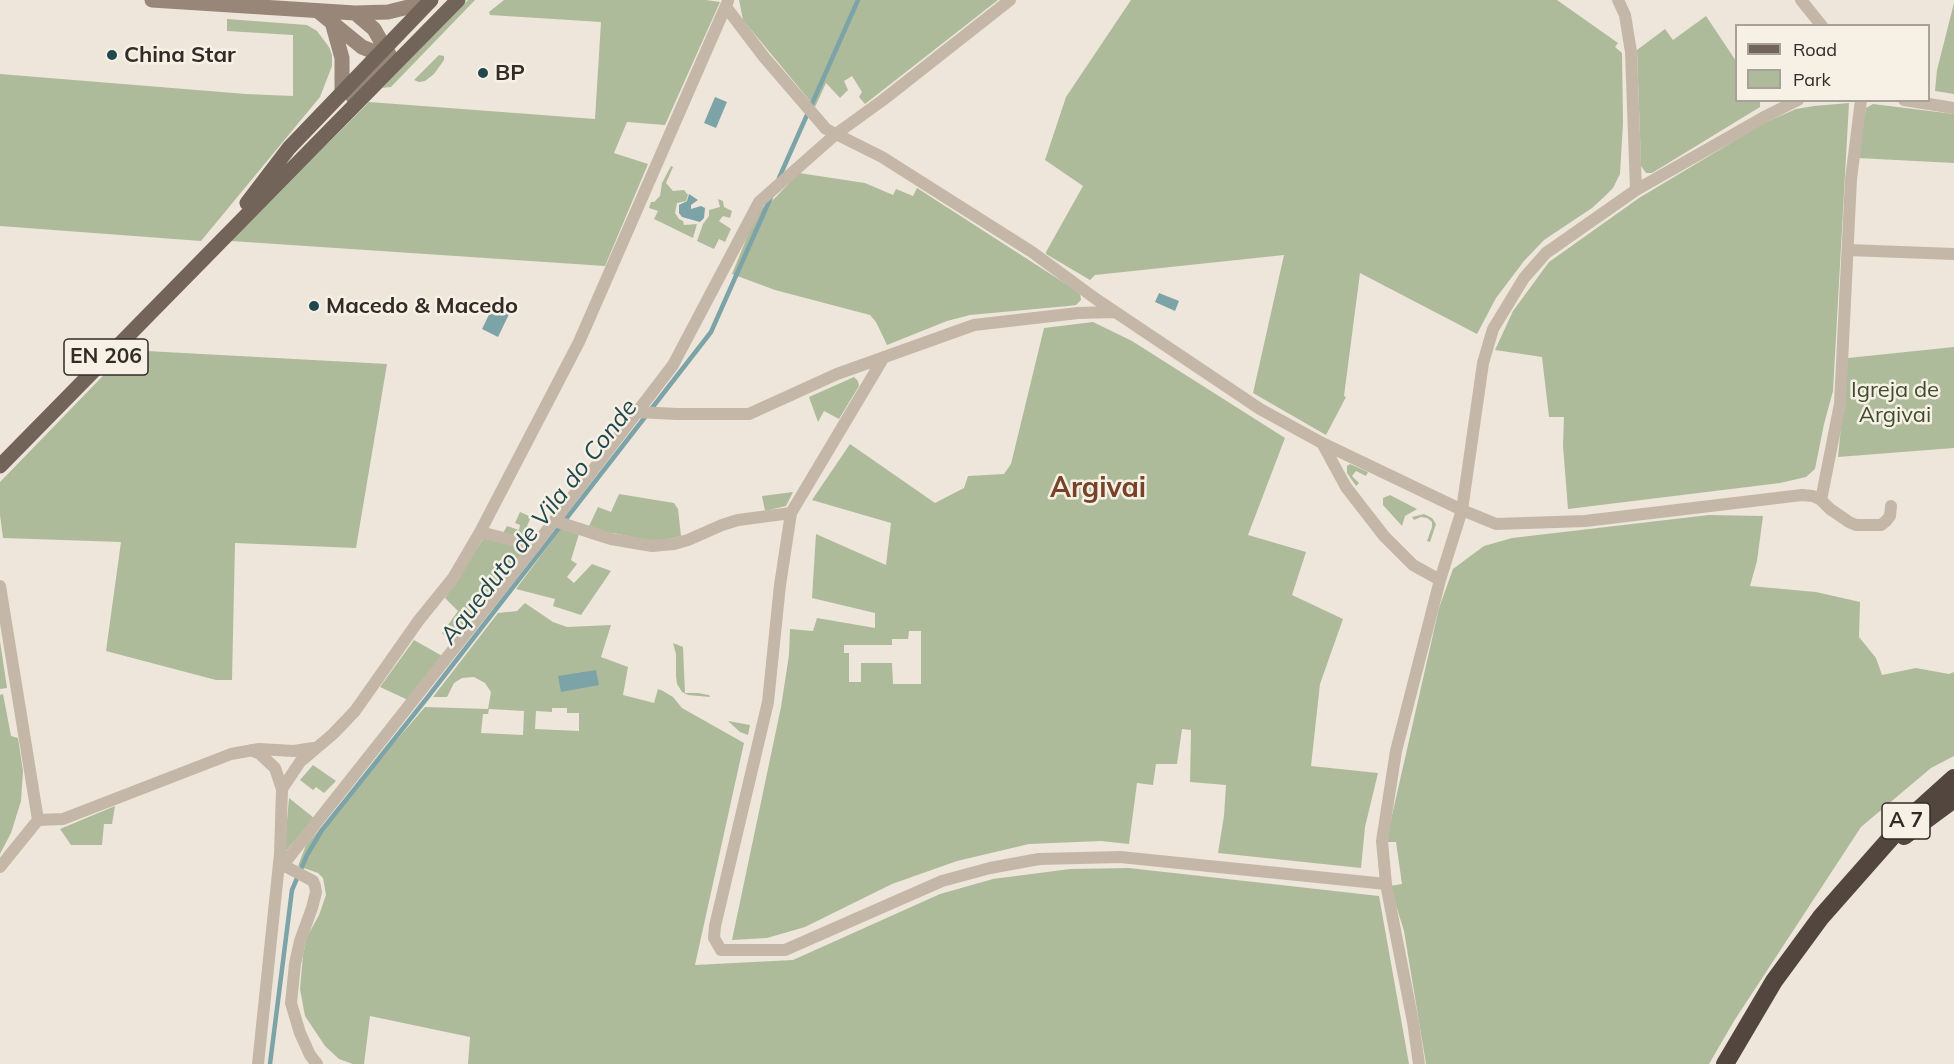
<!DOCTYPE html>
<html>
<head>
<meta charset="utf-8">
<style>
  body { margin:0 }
  #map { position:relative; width:1954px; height:1064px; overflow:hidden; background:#eee6da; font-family:Mulish,sans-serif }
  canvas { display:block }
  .legend { position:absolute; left:1735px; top:24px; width:195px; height:78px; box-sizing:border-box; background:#f6f0e5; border:2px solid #a8a199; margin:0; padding:8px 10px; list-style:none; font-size:18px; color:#322b27 }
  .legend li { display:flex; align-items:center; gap:12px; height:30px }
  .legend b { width:30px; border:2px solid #a8a199 }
</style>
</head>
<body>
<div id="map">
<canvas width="1954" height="1064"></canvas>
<ul class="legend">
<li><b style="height:8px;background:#726459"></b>Road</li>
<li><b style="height:16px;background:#aebb9b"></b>Park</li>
</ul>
</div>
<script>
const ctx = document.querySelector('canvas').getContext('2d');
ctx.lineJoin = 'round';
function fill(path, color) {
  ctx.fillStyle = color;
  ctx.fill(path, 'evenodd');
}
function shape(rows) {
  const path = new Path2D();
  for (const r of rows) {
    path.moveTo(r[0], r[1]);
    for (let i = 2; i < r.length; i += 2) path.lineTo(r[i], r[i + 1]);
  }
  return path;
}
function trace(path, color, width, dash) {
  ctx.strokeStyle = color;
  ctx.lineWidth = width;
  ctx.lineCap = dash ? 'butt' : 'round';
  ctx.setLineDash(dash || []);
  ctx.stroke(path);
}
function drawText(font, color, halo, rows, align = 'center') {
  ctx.font = font + ' Mulish,sans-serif';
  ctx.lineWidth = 5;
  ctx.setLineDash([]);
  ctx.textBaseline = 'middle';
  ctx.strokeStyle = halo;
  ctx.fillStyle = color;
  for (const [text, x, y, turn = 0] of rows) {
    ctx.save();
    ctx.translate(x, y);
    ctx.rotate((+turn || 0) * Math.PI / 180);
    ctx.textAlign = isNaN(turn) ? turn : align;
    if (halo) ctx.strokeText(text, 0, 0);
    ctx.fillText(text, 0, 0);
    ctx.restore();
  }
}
const green = shape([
  [468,0,475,0,391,87,382,88],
  [504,0,706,0,720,2,665,125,627,122,614,153,648,164,605,266,231,241,369,102,595,119,601,22,490,15,489,12],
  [739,0,998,0,865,104,859,97,862,92,852,76,844,81,848,90,840,98,826,83,815,107,743,20],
  [1131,0,1557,0,1618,43,1615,47,1622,53,1623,123,1620,174,1613,188,1604,197,1592,208,1544,240,1524,261,1496,298,1477,334,1360,273,1344,396,1346,397,1326,435,1253,393,1284,255,1095,275,1090,280,1046,254,1046,252,1083,186,1045,160,1066,97],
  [1954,3,1954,94,1935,91,1937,70],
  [1706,16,1736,61,1736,100,1760,101,1760,107,1652,173,1646,173,1641,166,1637,50,1665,29,1673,40],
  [227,19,307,25,317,31,329,47,332,55,332,66,320,97,201,241,0,226,0,74,246,94,293,96,293,35,227,31],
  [439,55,444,56,444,60,434,74,425,81,419,82,414,80],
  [1849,103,1833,391,1824,424,1815,469,1806,477,1780,483,1568,509,1563,446,1564,417,1549,417,1542,357,1495,350,1513,311,1549,262,1639,198,1764,123,1796,109,1814,106],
  [1873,104,1954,114,1954,163,1857,158,1866,108],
  [671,166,673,167,666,183,673,191,684,190,688,195,686,201,677,203,675,213,679,219,683,221,684,225,697,224,693,238,654,219,658,211,649,208,651,202,654,202,660,196,662,183],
  [799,173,865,183,893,195,896,189,913,196,917,188,1080,293,1081,300,1076,305,1068,306,970,315,947,321,887,345,876,322,870,315,775,290,732,274,758,210,772,201],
  [718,199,723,201,724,207,732,211,730,218,723,216,719,221,731,229,725,242,719,239,714,249,697,241,703,224,709,216,709,210,720,207],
  [1093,322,1132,341,1285,438,1248,535,1306,552,1292,595,1343,619,1320,684,1311,766,1378,773,1365,827,1361,868,1218,853,1224,816,1226,785,1190,782,1191,730,1182,729,1177,764,1156,764,1153,785,1137,783,1129,844,1101,841,1029,844,957,861,892,884,805,927,767,938,732,940,781,707,789,655,790,629,813,631,817,618,875,628,875,613,812,598,816,534,886,565,891,523,812,500,850,444,935,503,964,488,968,476,1004,474,1011,464,1044,328],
  [909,631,921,631,921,684,893,684,892,663,861,663,861,682,849,682,849,653,844,653,844,645,892,645,892,639,908,639],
  [1954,347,1954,448,1838,457,1848,358],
  [128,350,387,364,356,548,235,543,232,680,216,680,106,651,121,542,3,538,0,515,0,482],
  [854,377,858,381,859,386,839,419,824,411,818,422,809,397],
  [1350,464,1368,472,1366,476,1356,471,1352,476,1359,483,1356,486,1347,473,1347,466],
  [793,492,786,506,765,511,762,496],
  [619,494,674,503,678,509,681,536,662,541,645,540,614,533,608,533,589,526,598,507,611,512],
  [1390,495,1417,509,1405,516,1402,526,1383,505,1383,498],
  [520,512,531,517,527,526,535,532,521,538,502,535,507,526,519,530,520,525,515,523],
  [1424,514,1432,518,1436,524,1430,542,1427,541,1432,527,1432,522,1427,518,1421,517,1414,520,1412,517],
  [1709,515,1763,516,1757,561,1750,586,1816,592,1860,602,1859,637,1876,658,1882,675,1916,668,1949,674,1954,672,1954,756,1931,768,1861,827,1734,1021,1709,1064,1426,1064,1404,931,1390,886,1402,884,1396,842,1386,842,1439,608,1453,569,1484,546,1512,538],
  [562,527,579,534,571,560,577,564,567,577,574,583,592,564,611,571,581,615,553,606,555,599,516,589],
  [487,537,527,549,453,645,442,633,458,611,445,598,483,539],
  [525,603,553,622,567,627,611,625,601,657,628,667,623,695,654,703,658,689,663,691,673,697,682,708,744,743,695,965,793,960,940,894,993,879,1070,869,1129,868,1379,896,1409,1064,468,1064,470,1037,370,1016,364,1064,353,1064,339,1059,325,1046,305,1016,300,989,303,955,307,937,319,915,326,895,323,878,318,873,298,866,306,845,425,707,488,709,491,692,485,683,474,677,462,678,454,683,447,697,433,697,498,613,517,611],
  [552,708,567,708,567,713,579,713,579,731,535,729,536,711,552,712],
  [489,709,524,711,523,735,481,733,483,714,488,714],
  [414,640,444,657,408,700,380,687],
  [0,641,7,688,0,689],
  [673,643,683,647,685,693,698,693,709,695,710,697,688,695,682,692,677,684,676,676,676,654],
  [3,694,11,736,18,738,23,771,21,801,11,833,0,854,0,695],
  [728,721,750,725,748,735,740,732],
  [313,765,336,781,324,793,316,787,313,790,300,780],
  [289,798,314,818,286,851,285,844],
  [115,806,112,824,104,824,102,845,71,845,60,829]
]);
const water = shape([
  [715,97,727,102,716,128,704,123],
  [689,194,698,200,691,205,691,209,701,206,705,208,704,218,700,222,682,217,679,213,679,205,687,201],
  [1159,293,1179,301,1175,311,1155,302],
  [496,300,512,308,498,337,482,329],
  [596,670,599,685,561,692,558,676]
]);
const stream = shape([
  [779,178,858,0],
  [270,1064,292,890,307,855,322,830,427,698,711,332,771,197]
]);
const street = shape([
  [1618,0,1625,15,1631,52,1636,190],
  [1801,0,1822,26],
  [726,7,764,57,826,129,882,157,1032,252,1096,299,1260,409,1322,443,1462,510,1496,524,1585,521,1802,495,1813,496,1821,500,1830,509,1849,522,1856,525,1881,525,1886,521,1890,516,1891,506],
  [1904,100,1954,108],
  [1848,250,1954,254],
  [884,357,791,513,780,585,768,702,715,926,714,938,721,950,785,950,942,881,990,868,1039,859,1120,857,1386,884],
  [637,412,677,414,749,414,837,374,974,325,1078,313,1115,312],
  [1322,443,1346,487,1384,536,1413,565,1440,580],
  [1821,500,1840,404,1851,179,1861,100],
  [555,521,611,539,652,546,674,544,688,540,722,525,738,520,791,513],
  [480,532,535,546],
  [0,586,38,820],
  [251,750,260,754,275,768,282,789],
  [283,865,313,881,315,886,316,892,312,908,300,941,295,964,291,1003,300,1033,310,1055,317,1064],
  [0,867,38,820,63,819,231,754,259,749,294,751,313,748],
  [279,870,535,546,673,365,759,202,836,134,883,100,1010,0],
  [258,1064,280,854,282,789,300,762,333,734,355,711,419,620,453,578,480,532,579,342,728,1],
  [1419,1064,1413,1022,1386,884,1382,841,1396,751,1440,580,1462,510,1483,363,1493,329,1524,278,1546,253,1636,190,1766,116,1798,100]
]);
const secondary = shape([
  [152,0,355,13,388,12,429,2],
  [319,12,362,47,382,55,389,54],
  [332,22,342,58,342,92],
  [353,97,380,67,387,52,374,29,355,13]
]);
const primary = shape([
  [247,203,289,148,431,0],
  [0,466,458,0]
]);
const highway = shape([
  [1904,836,1954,799],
  [1725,1064,1774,981,1821,917,1904,823,1954,778]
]);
const markers = [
  [112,55,6,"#21484f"],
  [483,73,6,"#21484f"],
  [314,306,6,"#21484f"]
];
const shields = [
  [106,357,84],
  [1906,821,48]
];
const shieldNames = [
  ["EN 206",106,357],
  ["A 7",1906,821]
];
const poiNames = [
  ["China Star",124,55],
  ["BP",495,73],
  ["Macedo & Macedo",326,306]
];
const parkNames = [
  ["Igreja de",1895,390],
  ["Argivai",1895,415]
];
const waterNames = [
  ["Aqueduto de Vila do Conde",539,522,-52]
];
const districtNames = [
  ["Argivai",1098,489]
];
fill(green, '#aebb9b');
fill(water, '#7ca3a8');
trace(stream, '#7ca3a8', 4.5);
trace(street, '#c5b7a7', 12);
trace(secondary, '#988779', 15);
trace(primary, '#726459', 15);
trace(highway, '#52463f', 18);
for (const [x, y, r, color] of markers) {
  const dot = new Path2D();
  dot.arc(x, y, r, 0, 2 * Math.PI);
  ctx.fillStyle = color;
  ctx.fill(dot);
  trace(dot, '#f6f0e5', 2);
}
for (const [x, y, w] of shields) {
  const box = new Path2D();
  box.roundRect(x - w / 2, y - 18, w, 36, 4.5);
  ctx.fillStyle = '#f6f0e5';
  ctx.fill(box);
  trace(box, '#322b27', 1.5);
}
drawText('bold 21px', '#322b27', null, shieldNames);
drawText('bold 22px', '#322b27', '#f6f0e5', poiNames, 'left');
drawText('22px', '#3f4d2d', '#f6f0e5', parkNames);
drawText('italic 24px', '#21484f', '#f6f0e5', waterNames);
drawText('bold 28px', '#784229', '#f6f0e5', districtNames);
</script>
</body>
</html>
